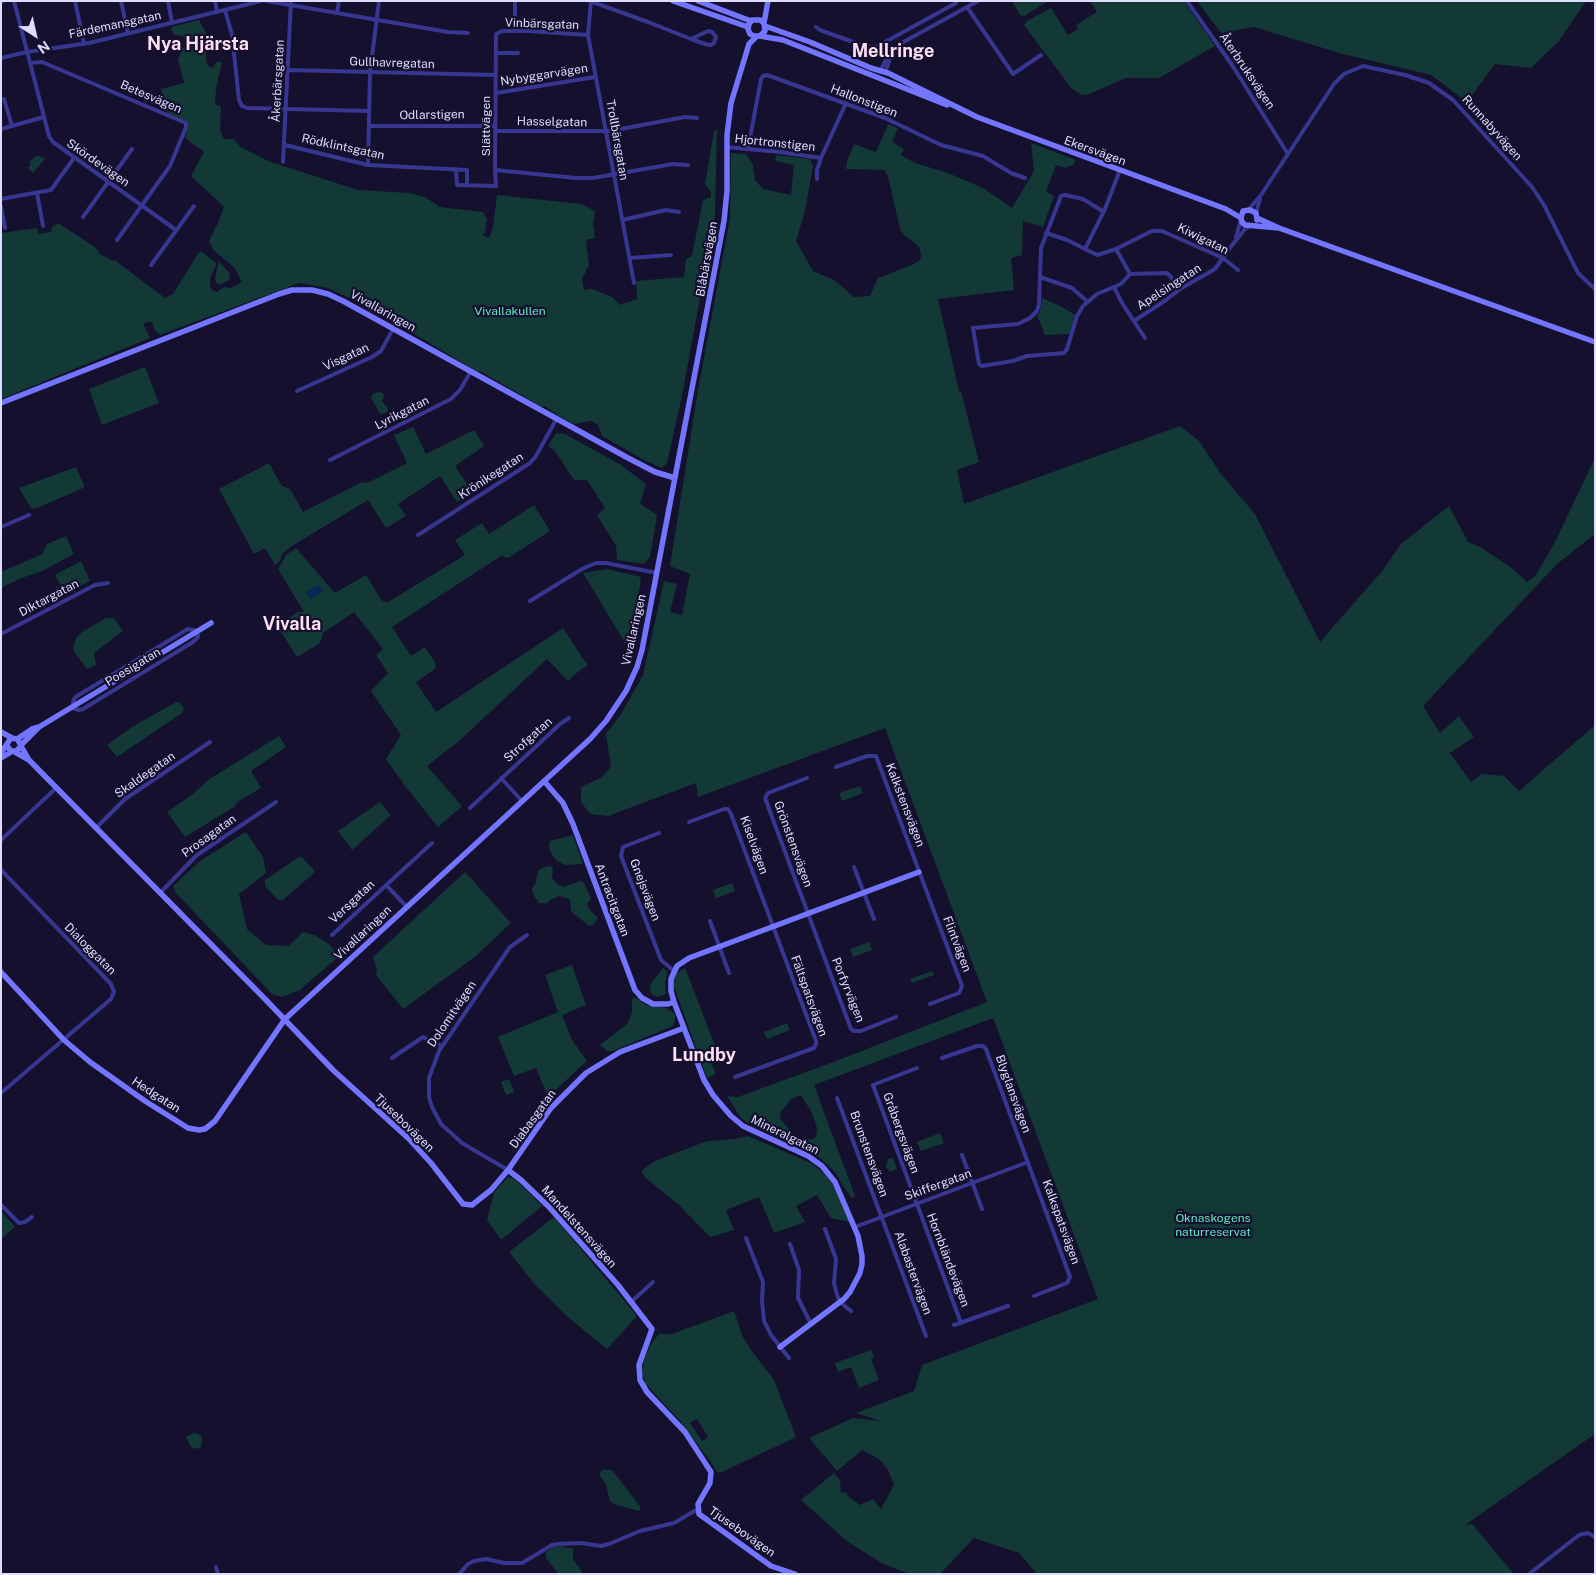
<!DOCTYPE html>
<html>
<head>
<meta charset="utf-8">
<style>
  body { margin:0 }
  #map { position:relative; width:1596px; height:1575px; overflow:hidden; background:#14102e; font-family:"Public Sans",sans-serif }
  canvas { display:block }
  .frame { position:absolute; inset:0; border:2px solid #dfddff; pointer-events:none }
  .north { position:absolute; left:10px; top:10px; width:50px; height:50px; -webkit-text-stroke:4px #14102e; paint-order:stroke; rotate:145deg; font-size:14px; font-weight:700; line-height:20px; text-align:center; color:#dfddff }
  .north::after { content:''; display:block; margin:auto; width:18px; height:22px; background:#dfddff; clip-path:polygon(50% 0,100% 100%,50% 72%,0 100%) }
</style>
</head>
<body>
<div id="map">
<canvas width="1596" height="1575"></canvas>
<div class="frame"></div>
<div class="north">N</div>
</div>
<script>
const ctx = document.querySelector('canvas').getContext('2d');
ctx.lineJoin = 'round';
function fill(path, color) {
  ctx.fillStyle = color;
  ctx.fill(path, 'evenodd');
}
function shape(rows) {
  const path = new Path2D();
  for (const r of rows) {
    path.moveTo(r[0], r[1]);
    for (let i = 2; i < r.length; i += 2) path.lineTo(r[i], r[i + 1]);
  }
  return path;
}
function trace(path, color, width, dash) {
  ctx.strokeStyle = color;
  ctx.lineWidth = width;
  ctx.lineCap = dash ? 'butt' : 'round';
  ctx.setLineDash(dash || []);
  ctx.stroke(path);
}
function drawText(font, color, halo, rows, align = 'center') {
  ctx.font = font + ' "Public Sans",sans-serif';
  ctx.lineWidth = 4.5;
  ctx.setLineDash([]);
  ctx.textBaseline = 'middle';
  ctx.strokeStyle = halo;
  ctx.fillStyle = color;
  for (const [text, x, y, turn = 0] of rows) {
    ctx.save();
    ctx.translate(x, y);
    ctx.rotate((+turn || 0) * Math.PI / 180);
    ctx.textAlign = isNaN(turn) ? turn : align;
    if (halo) ctx.strokeText(text, 0, 0);
    ctx.fillText(text, 0, 0);
    ctx.restore();
  }
}
const green = shape([
  [1012,1,1048,1,1024,16,1020,15],
  [1090,1,1184,1,1215,46,1159,78,1126,78,1089,94,1082,95,1072,89,1024,25,1027,21,1051,8,1068,35,1078,29,1076,25,1097,12],
  [1197,1,1586,1,1559,41,1531,68,1495,64,1467,102,1431,75,1343,54,1254,27,1221,33],
  [199,20,206,33,206,61,208,66,213,68,216,62,222,62,216,89,215,105,221,106,220,130,224,139,233,139,241,147,268,161,358,190,410,193,425,197,440,207,483,212,487,219,485,232,482,235,489,238,493,227,497,195,581,204,595,211,593,223,595,238,586,240,589,265,582,279,584,290,592,289,612,297,620,305,637,299,636,281,684,277,686,259,692,256,703,200,711,197,711,192,705,185,714,131,717,129,715,216,682,396,667,463,662,468,644,460,602,436,598,425,591,421,574,424,559,416,545,406,542,407,480,371,478,372,378,312,328,288,299,283,160,335,155,331,152,322,143,323,150,338,1,399,1,233,37,228,38,234,51,232,52,227,58,223,95,247,100,254,111,260,116,261,165,298,173,294,199,252,202,252,216,263,216,265,210,278,210,286,213,291,217,292,224,287,231,288,242,282,234,267,213,250,209,241,218,223,224,207,191,176,204,152,185,138,188,123,167,113,161,89,184,83,178,59,187,41,182,36,173,34,171,27],
  [888,124,898,128,892,142,904,149,901,155,915,163,948,173,983,188,1012,208,1034,171,1031,143,1076,160,1073,165,1065,168,1056,165,1046,192,1054,196,1043,227,1023,221,1022,255,1011,258,1014,290,938,299,959,391,961,391,979,462,957,470,964,504,1180,426,1199,441,1221,474,1255,514,1320,642,1382,571,1401,544,1449,506,1468,542,1480,547,1512,568,1527,582,1536,575,1554,544,1595,458,1595,534,1557,564,1423,706,1440,733,1459,716,1474,737,1450,753,1471,782,1482,774,1504,776,1519,791,1595,725,1595,1434,1465,1525,1472,1524,1514,1574,1037,1574,1019,1553,974,1538,940,1574,910,1574,883,1564,847,1541,801,1500,834,1473,840,1480,841,1493,846,1492,850,1498,860,1505,873,1499,881,1509,894,1485,888,1470,879,1459,862,1450,837,1471,809,1438,853,1418,881,1421,856,1413,914,1391,922,1365,1098,1299,993,1018,814,1085,855,1196,852,1198,842,1184,836,1173,819,1157,752,1126,741,1118,727,1096,738,1097,836,1061,987,1002,885,728,698,797,696,783,608,816,590,814,581,802,581,787,602,777,611,767,606,734,621,714,643,675,664,581,677,584,670,612,682,615,690,574,670,566,698,390,730,218,731,153,746,154,753,165,755,180,763,189,791,195,794,165,775,161,776,155,810,159,813,166,805,211,796,241,813,271,834,280,854,297,870,296,878,278,914,264,920,260,921,256,920,248,916,244,904,235,900,229,888,176,884,170,846,169,847,161,854,144,876,152],
  [801,1095,812,1113,817,1128,816,1137,812,1139,800,1138,794,1134,780,1119,781,1112,791,1099],
  [37,155,45,159,33,173,28,168,31,164,29,162],
  [219,261,230,274,229,280,222,284,217,284,215,278],
  [1042,298,1062,307,1075,315,1070,334,1044,335,1044,331,1037,316,1040,312],
  [145,367,159,403,102,425,89,389],
  [378,392,383,393,384,397,382,401,388,409,387,412,382,414,379,413,371,397,373,394],
  [413,427,426,454,474,430,484,446,455,466,473,493,457,502,440,476,398,504,406,516,386,528,368,500,292,546,282,554,280,561,275,565,265,548,254,554,219,489,269,463,282,486,290,489,303,512,362,482,367,483,407,463,394,435],
  [556,433,565,434,621,465,646,484,640,504,657,515,650,557,644,564,617,560,616,546,597,515,605,508,587,480,574,480,555,451,548,446],
  [76,467,84,485,83,488,37,508,31,508,19,488],
  [534,505,550,531,508,558,501,556,392,627,411,656,425,647,436,664,435,669,416,682,436,712,563,628,588,666,580,670,568,681,547,659,460,740,427,766,462,806,438,827,405,786,386,759,401,735,371,691,388,673,376,655,383,649,354,612,323,633,320,643,297,657,277,626,298,612,304,612,278,569,286,555,296,548,335,593,366,575,382,601,388,602,465,555,455,540,482,523,489,534],
  [66,536,74,554,42,571,19,579,1,588,1,572,42,554,47,544],
  [81,561,90,581,65,594,55,575],
  [607,569,641,577,631,653,583,573],
  [106,618,114,618,123,631,94,653,96,665,87,669,73,650,76,638,82,632],
  [176,702,180,703,184,708,182,713,117,757,107,745,132,727],
  [279,736,286,747,251,771,261,788,239,801,234,807,185,837,167,812,193,794,208,780],
  [860,786,863,793,842,801,839,793],
  [380,802,391,815,352,850,338,831],
  [246,832,263,857,266,873,239,894,247,929,266,945,289,946,303,932,314,935,329,944,339,956,300,990,282,997,272,994,176,893,173,886,200,861],
  [573,835,583,864,565,865,556,860,552,855,549,848,550,841],
  [299,857,302,857,314,870,314,873,283,900,278,900,265,886,265,880],
  [549,866,553,867,552,878,557,884,563,887,580,881,584,883,591,899,587,904,589,909,598,918,592,926,588,925,571,911,570,899,559,896,550,900,547,903,539,903,533,894,532,888,535,885,538,872,540,869],
  [465,872,511,923,476,956,403,1009,376,975,377,969,373,957],
  [732,883,735,891,716,898,713,890],
  [869,942,872,950,853,957,850,949],
  [572,965,586,1005,562,1015,572,1040,587,1061,548,1097,536,1068,514,1076,498,1037,558,1012,545,975],
  [663,968,668,972,665,983,666,994,658,997,651,994,650,985],
  [685,968,716,1048,709,1053,708,1056,716,1074,707,1078,674,987,674,980,677,973],
  [932,971,934,975,912,983,910,979],
  [634,997,646,1005,666,1008,673,1012,675,1015,675,1020,673,1026,613,1051,607,1051,600,1045,628,1023,632,1012,632,999],
  [787,1023,790,1030,767,1039,764,1032],
  [509,1079,514,1092,506,1095,501,1082],
  [940,1133,944,1143,921,1151,917,1142],
  [748,1136,811,1163,821,1171,830,1180,836,1190,850,1222,831,1218,817,1195,796,1206,805,1222,774,1233,759,1197,726,1210,734,1230,710,1237,680,1206,647,1179,641,1171,655,1161,707,1141,734,1139],
  [893,1158,897,1169,890,1172,886,1167,888,1159],
  [508,1177,515,1179,542,1206,501,1240,487,1220,494,1192],
  [1,1211,15,1227,1,1239],
  [554,1217,637,1316,607,1349,569,1318,537,1287,509,1252],
  [734,1311,743,1337,751,1350,774,1380,796,1437,720,1473,716,1471,711,1462,680,1421,645,1383,642,1370,645,1357,651,1344,659,1334,672,1334],
  [697,1419,708,1437,702,1441,690,1423],
  [871,1350,874,1358,871,1359,879,1380,859,1388,851,1367,838,1372,835,1363],
  [194,1433,199,1434,202,1438,201,1447,198,1449,191,1447,186,1437],
  [602,1470,611,1470,613,1471,639,1505,641,1508,639,1511,614,1504,610,1501,606,1485,599,1474],
  [561,1546,573,1549,573,1559,583,1574,559,1574,546,1558,546,1552,553,1547]
]);
const water = shape([
  [319,585,323,592,310,599,306,592]
]);
const stream = shape([
  [1590,1,1595,6]
]);
const street = shape([
  [14,1,49,136,53,142,176,230],
  [75,1,84,44],
  [121,1,128,33],
  [168,1,172,23],
  [215,1,217,12],
  [267,1,448,32,468,33],
  [590,1,648,22,691,39,705,44,711,45,714,43,716,37,712,32,708,31,691,39],
  [591,1,588,35,634,283],
  [1187,1,1232,65,1288,154],
  [1,2,3,1],
  [967,7,1013,74,1041,55],
  [225,10,232,35,239,100,242,106,247,108,369,111],
  [337,13,339,1],
  [816,27,820,30,864,46,876,47,956,3,955,1],
  [515,31,515,1],
  [588,35,528,31,502,31,496,34,495,170,576,178,593,178,673,164,688,165],
  [496,53,518,53],
  [1,58,27,52,89,43,261,1],
  [30,63,42,62,186,123,186,127,170,166,117,240],
  [288,70,496,75],
  [880,71,886,60,898,45,978,1],
  [885,72,889,62,889,57],
  [496,93,595,77],
  [4,99,12,126],
  [369,126,495,126],
  [1,129,44,117],
  [496,131,610,131,685,117,697,118],
  [285,145,368,165,467,170,467,185],
  [726,147,780,152,821,158],
  [748,149,761,79,763,76,767,75,885,118,941,145,983,156,1011,173,1025,178],
  [283,162,291,1],
  [368,165,370,72,379,1],
  [456,169,457,185,496,186,495,170],
  [817,179,817,170,821,158,846,103],
  [37,193,43,226],
  [1,199,51,190,74,158],
  [1,206,5,228],
  [1248,210,1261,195,1334,84,1344,74,1363,66,1405,75,1429,83,1453,100,1532,187,1544,205,1578,273,1595,289],
  [1104,212,1083,199,1065,195,1061,196,1041,248,1039,304,1037,311,1030,318,1018,324,973,328,979,364,982,366,1013,361,1027,356,1064,353,1067,349,1077,316,1083,306,1097,294,1121,284,1130,274],
  [1256,213,1260,199],
  [83,217,132,149],
  [622,220,666,210,679,212],
  [1046,233,1067,240,1097,255,1116,249,1152,231,1162,231,1223,258,1238,270],
  [1236,237,1241,220],
  [1085,249,1105,209,1120,170],
  [1116,249,1130,274,1167,273,1171,277,1180,289],
  [630,258,671,255],
  [151,265,194,206],
  [1040,277,1072,288,1088,302],
  [1114,287,1122,303,1145,338],
  [1134,321,1166,300,1180,289,1215,269,1229,249,1245,229,1250,226],
  [297,391,372,357,381,351,393,329],
  [330,460,451,399,460,390,471,371],
  [1,527,29,515],
  [418,535,530,463,536,456,557,418],
  [530,601,582,569,596,563,606,563,657,573],
  [188,629,197,631,198,637,193,642,83,709,79,710,72,708,74,699,77,696,188,629],
  [1,634,95,585,108,583],
  [836,767,867,756,876,756,962,986,959,993,930,1004],
  [501,778,522,801],
  [807,778,768,793,765,798,851,1029,854,1031,861,1031,896,1017],
  [470,808,560,724,569,718],
  [689,822,724,809,728,809,731,814,816,1041,816,1044,814,1048,735,1077],
  [96,828,125,799,210,742],
  [659,833,623,847,621,856,661,960,674,971],
  [1,840,56,788],
  [854,867,874,919],
  [1,870,111,984,114,992,111,999,1,1093],
  [386,885,407,907],
  [160,893,197,855,276,802],
  [710,921,729,973],
  [332,935,432,843],
  [392,1058,423,1037,442,1046],
  [942,1058,977,1046,983,1046,986,1049,1070,1277,1067,1283,1034,1296],
  [917,1068,873,1085,961,1323],
  [837,1098,926,1336],
  [962,1155,982,1209],
  [508,1170,462,1143,441,1124,432,1107,429,1097,429,1078,439,1051,510,947,527,935],
  [1,1205,19,1223,25,1222,32,1217],
  [855,1227,1028,1162],
  [825,1229,836,1259,834,1283,837,1295,840,1302,851,1311],
  [746,1238,763,1282,762,1301,764,1321,771,1335,789,1358],
  [790,1244,799,1270,798,1298,811,1324],
  [631,1302,653,1282],
  [954,1325,1008,1306],
  [216,1567,218,1574],
  [459,1574,468,1564,474,1561,486,1559,504,1563,522,1563,552,1545,558,1544,581,1543,601,1546,609,1544,640,1531,674,1523,698,1509],
  [1529,1574,1579,1535,1588,1533,1595,1537]
]);
const secondary = shape([
  [673,1,748,27],
  [698,1,751,21],
  [764,23,768,1],
  [765,26,810,42,871,68,888,73,977,117,1226,209,1241,218,1242,222,1245,225,1279,228],
  [760,36,765,31,764,23,760,20,752,20,749,24,748,29,750,34,754,36,760,36,783,40,947,105],
  [1241,218,1243,211,1250,210,1256,213,1257,220],
  [1257,218,1279,228,1595,342],
  [1,403,279,294,292,290,312,290,328,294,343,301,628,458,655,472,675,478],
  [1,732,12,738],
  [21,745,39,727],
  [7,746,11,751,17,751,21,745,17,739],
  [21,746,29,760],
  [15,752,29,760,265,999,333,1070,408,1138,431,1163,463,1204,472,1205,491,1190,508,1170,551,1108,586,1073,620,1052,684,1028],
  [1,753,11,738,17,739,32,729,39,727,211,623],
  [1,758,11,752],
  [544,781,563,803,573,824,635,990,642,998,653,1004,668,1004,674,1002],
  [1,972,64,1040,90,1062,145,1101,188,1128,199,1130,205,1129,215,1121,285,1019,590,739,606,721,626,691,637,667,642,650,724,221,727,191,727,135,731,103,749,44,756,37],
  [508,1170,521,1180,549,1207,618,1285,652,1329,639,1365,640,1380,647,1392,685,1432,711,1472,710,1483,698,1504,699,1514,771,1566,795,1574],
  [780,1347,844,1299,850,1292,860,1273,862,1264,862,1256,858,1236,835,1182,822,1166,808,1156,743,1126,731,1116,713,1095,704,1080,674,1002,671,991,671,979,677,966,689,958,919,872]
]);
const streetNames = [
  ["Vinbärsgatan",542,24,2],
  ["Färdemansgatan",115,25,-12],
  ["Gullhavregatan",392,63,2],
  ["Återbruksvägen",1247,71,56],
  ["Nybyggarvägen",544,75,-9],
  ["Åkerbärsgatan",278,81,-87],
  ["Betesvägen",151,97,23],
  ["Hallonstigen",864,101,21],
  ["Odlarstigen",432,115,-1],
  ["Hasselgatan",552,122,1],
  ["Slättvägen",486,126,-90],
  ["Runnabyvägen",1492,128,48],
  ["Trollbärsgatan",617,140,80],
  ["Hjortronstigen",775,143,6],
  ["Rödklintsgatan",343,147,12],
  ["Ekersvägen",1095,151,20],
  ["Skördevägen",98,163,35],
  ["Kiwigatan",1203,239,26],
  ["Blåbärsvägen",707,259,-80],
  ["Apelsingatan",1169,287,-33],
  ["Vivallaringen",383,311,29],
  ["Visgatan",346,357,-25],
  ["Lyrikgatan",402,413,-27],
  ["Krönikegatan",491,476,-33],
  ["Diktargatan",49,598,-28],
  ["Vivallaringen",634,630,-77],
  ["Poesigatan",133,667,-31],
  ["Strofgatan",528,740,-42],
  ["Skaldegatan",145,775,-35],
  ["Kalkstensvägen",905,805,69],
  ["Prosagatan",209,836,-36],
  ["Grönstensvägen",793,844,70],
  ["Kiselvägen",754,845,70],
  ["Gnejsvägen",645,890,69],
  ["Antracitgatan",612,900,69],
  ["Versgatan",352,902,-43],
  ["Vivallaringen",363,933,-43],
  ["Flintvägen",957,944,69],
  ["Dialoggatan",90,949,45],
  ["Porfyrvägen",848,990,68],
  ["Fältspatsvägen",809,996,70],
  ["Dolomitvägen",452,1014,-56],
  ["Blyglansvägen",1013,1094,70],
  ["Hedgatan",156,1095,33],
  ["Diabasgatan",533,1119,-54],
  ["Tjusebovägen",404,1123,44],
  ["Gråbergsvägen",901,1133,70],
  ["Mineralgatan",785,1135,26],
  ["Brunstensvägen",869,1154,70],
  ["Skiffergatan",938,1185,-20],
  ["Kalkspatsvägen",1061,1222,70],
  ["Mandelstensvägen",579,1227,48],
  ["Hornbländevägen",948,1260,69],
  ["Alabastervägen",913,1273,70],
  ["Tjusebovägen",742,1532,35]
];
const parkNames = [
  ["Vivallakullen",510,311],
  ["Öknaskogens",1213,1218],
  ["naturreservat",1213,1232]
];
const districtNames = [
  ["Nya Hjärsta",198,44],
  ["Mellringe",893,51],
  ["Vivalla",292,624],
  ["Lundby",704,1055]
];
fill(green, '#123936');
fill(water, '#082754');
trace(stream, '#082754', 1);
trace(street, '#373791', 4);
trace(secondary, '#7475ff', 5.5);
drawText('12px', '#dfddff', '#14102e', streetNames);
drawText('12px', '#5deac2', '#14102e', parkNames);
drawText('bold 18px', '#ffdff4', '#14102e', districtNames);
</script>
</body>
</html>
